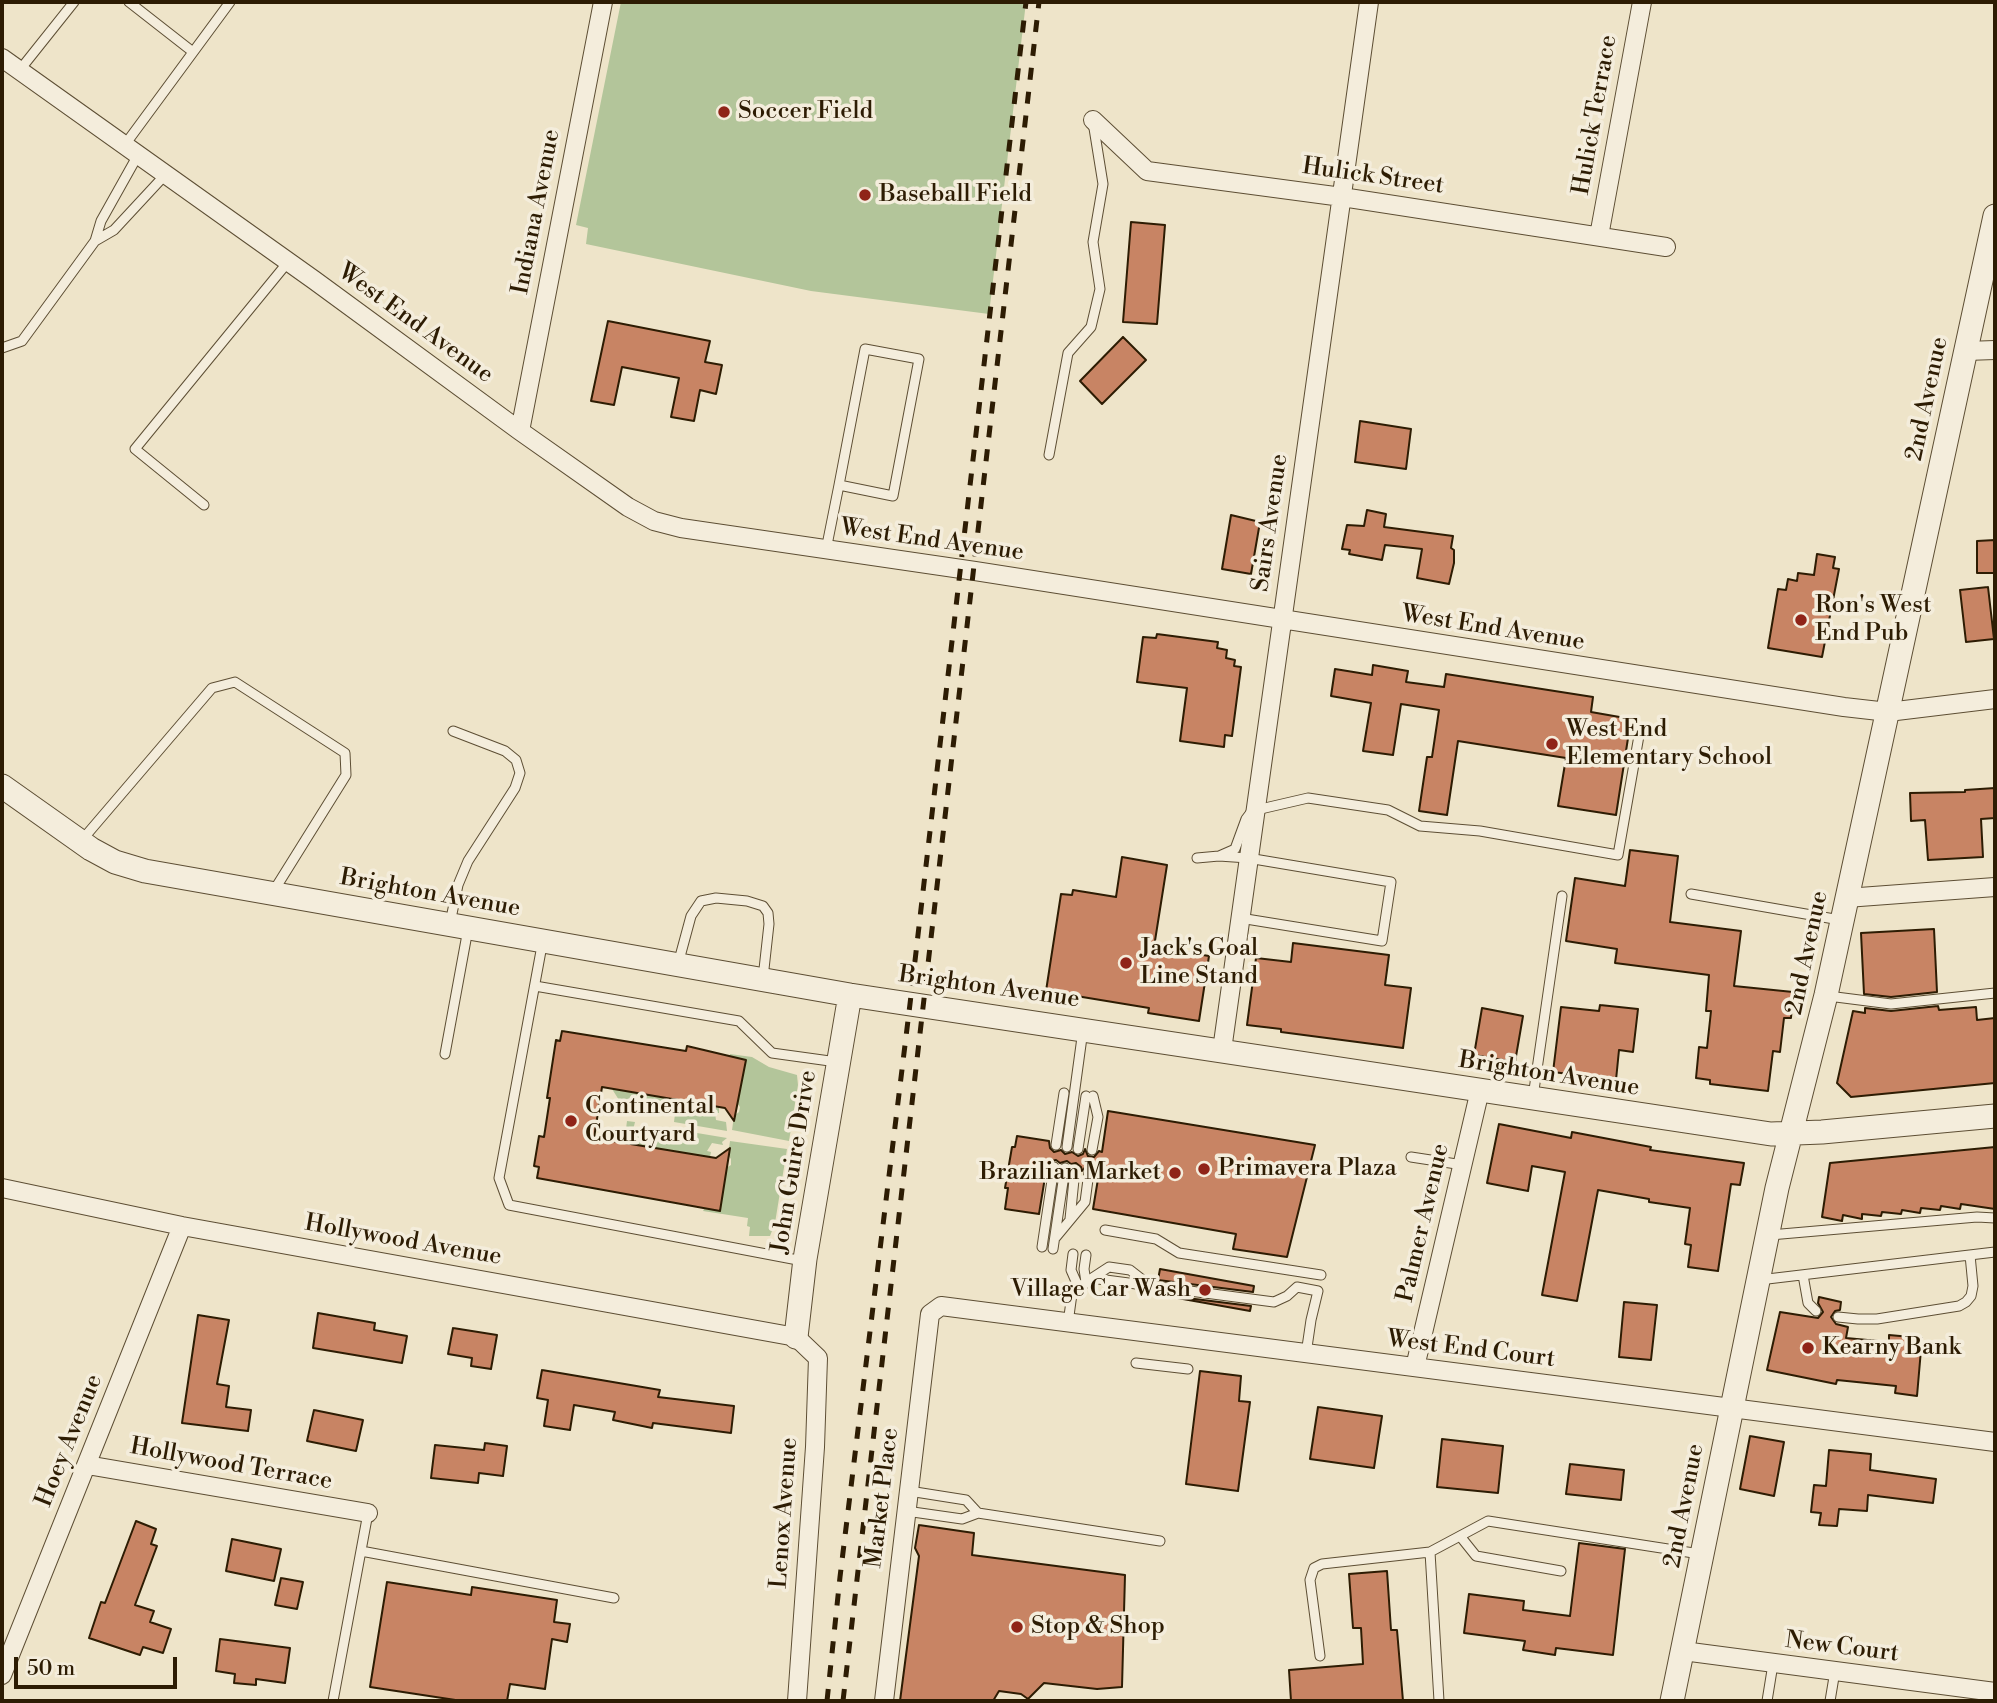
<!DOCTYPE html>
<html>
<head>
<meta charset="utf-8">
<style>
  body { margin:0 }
  #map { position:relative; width:1997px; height:1703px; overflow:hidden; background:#eee4c9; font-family:"Libre Bodoni",serif }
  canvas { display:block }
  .frame { position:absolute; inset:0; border:4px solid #2d1c03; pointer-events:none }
  .scale { position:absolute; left:14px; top:1657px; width:163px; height:32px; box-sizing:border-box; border:4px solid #2d1c03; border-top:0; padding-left:9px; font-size:21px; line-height:24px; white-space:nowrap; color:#2d1c03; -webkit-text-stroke:5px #f4eddc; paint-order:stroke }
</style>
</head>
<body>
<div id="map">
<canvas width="1997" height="1703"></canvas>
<div class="frame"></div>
<div class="scale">50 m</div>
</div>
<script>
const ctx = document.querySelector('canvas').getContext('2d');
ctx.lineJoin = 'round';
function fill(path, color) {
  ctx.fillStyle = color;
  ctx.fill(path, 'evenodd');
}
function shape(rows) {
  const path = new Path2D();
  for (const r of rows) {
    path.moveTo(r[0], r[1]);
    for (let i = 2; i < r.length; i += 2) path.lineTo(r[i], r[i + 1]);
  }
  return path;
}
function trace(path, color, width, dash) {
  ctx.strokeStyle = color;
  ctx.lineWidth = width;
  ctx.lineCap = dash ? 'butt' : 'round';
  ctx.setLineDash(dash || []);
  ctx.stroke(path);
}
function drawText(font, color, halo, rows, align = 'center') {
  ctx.font = font + ' "Libre Bodoni",serif';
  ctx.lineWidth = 7;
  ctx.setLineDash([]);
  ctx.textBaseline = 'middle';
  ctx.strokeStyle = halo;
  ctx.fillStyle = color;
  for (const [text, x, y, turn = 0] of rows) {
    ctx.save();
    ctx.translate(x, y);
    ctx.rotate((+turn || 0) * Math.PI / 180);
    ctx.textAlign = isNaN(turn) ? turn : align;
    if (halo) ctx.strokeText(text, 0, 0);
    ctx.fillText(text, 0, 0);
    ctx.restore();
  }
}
const green = shape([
  [621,2,1026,2,989,314,811,291,586,244,588,228,576,225],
  [730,1054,752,1057,769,1067,797,1075,798,1085,789,1141,732,1130,734,1116,739,1112,740,1107,737,1103,746,1061,729,1058],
  [612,1089,719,1108,719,1113,715,1113,716,1120,726,1122,727,1131,674,1122,675,1114,651,1107,638,1107,636,1116,628,1114,629,1108,619,1100],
  [627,1121,635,1122,633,1130,647,1136,671,1137,673,1129,727,1138,722,1142,723,1145,712,1143,707,1151,711,1152,710,1157,603,1140,612,1132,626,1129],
  [730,1141,787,1149,775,1223,770,1236,749,1236,750,1227,747,1226,748,1218,703,1211,726,1168,731,1165,731,1159,728,1155]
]);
const building = shape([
  [1131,222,1165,225,1157,324,1123,322,1131,222],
  [608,321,710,341,705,362,722,365,716,394,700,390,694,421,671,417,679,378,622,367,614,405,591,401,608,321],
  [1123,337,1146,360,1102,404,1080,381,1123,337],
  [1360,421,1411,429,1406,469,1355,462,1360,421],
  [1367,510,1386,514,1384,527,1453,536,1451,548,1454,550,1454,563,1449,584,1417,578,1422,549,1385,545,1382,560,1349,554,1350,550,1342,549,1347,525,1364,526,1367,510],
  [1231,515,1260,522,1251,574,1222,569,1231,515],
  [1995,540,1995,573,1977,573,1977,541,1995,540],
  [1817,554,1835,557,1833,568,1839,569,1822,657,1768,648,1778,589,1786,590,1788,579,1797,581,1798,573,1814,575,1817,554],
  [1988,587,1994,639,1966,642,1960,590,1988,587],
  [1157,634,1218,642,1217,648,1227,650,1226,658,1235,660,1234,666,1241,667,1232,736,1225,735,1224,747,1180,741,1187,688,1137,682,1143,637,1156,638,1157,634],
  [1373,665,1408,671,1406,682,1444,687,1446,674,1593,697,1591,712,1631,719,1616,815,1558,806,1566,758,1458,741,1447,815,1419,811,1427,757,1432,757,1439,710,1401,704,1393,755,1363,751,1371,703,1331,696,1335,669,1372,675,1373,665],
  [1995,788,1995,818,1981,819,1983,857,1928,860,1925,820,1911,821,1910,793,1965,792,1965,790,1995,788],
  [1630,850,1678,856,1670,922,1741,931,1734,986,1793,992,1791,1018,1784,1018,1780,1052,1773,1051,1768,1091,1710,1084,1710,1080,1696,1078,1699,1047,1707,1048,1711,1011,1706,1011,1709,975,1615,963,1617,949,1566,941,1575,878,1625,886,1630,850],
  [1122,857,1167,865,1154,947,1209,956,1199,1021,1148,1013,1149,1008,1046,991,1061,894,1072,895,1073,890,1116,897,1122,857],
  [1934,929,1937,992,1891,997,1864,994,1861,933,1934,929],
  [1293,943,1389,955,1385,985,1411,988,1403,1048,1281,1032,1281,1029,1247,1025,1256,958,1291,962,1293,943],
  [1600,1005,1638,1009,1633,1052,1619,1050,1616,1080,1553,1072,1561,1007,1599,1011,1600,1005],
  [1938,1006,1939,1010,1976,1007,1977,1020,1995,1018,1995,1083,1851,1097,1837,1083,1853,1011,1865,1013,1865,1008,1891,1011,1938,1006],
  [1482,1008,1523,1016,1515,1062,1474,1055,1482,1008],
  [562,1031,686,1051,687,1046,746,1060,734,1121,725,1108,602,1087,594,1138,716,1158,730,1148,720,1211,537,1178,539,1167,534,1166,539,1136,544,1137,550,1098,547,1098,556,1040,560,1041,562,1031],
  [1108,1111,1315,1145,1287,1257,1233,1249,1236,1234,1093,1209,1099,1173,1091,1165,1086,1166,1082,1171,1081,1167,1076,1163,1071,1164,1067,1161,1060,1163,1056,1160,1051,1161,1047,1165,1039,1214,1005,1209,1008,1188,1005,1188,1012,1147,1015,1147,1017,1136,1049,1141,1050,1148,1054,1152,1061,1150,1065,1154,1072,1152,1078,1156,1083,1154,1085,1149,1088,1156,1094,1157,1099,1151,1102,1152,1108,1111],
  [1499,1124,1571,1138,1572,1132,1651,1147,1650,1150,1744,1163,1740,1185,1731,1184,1718,1271,1688,1267,1691,1245,1685,1244,1690,1208,1649,1202,1649,1199,1598,1190,1577,1301,1542,1295,1565,1172,1532,1166,1528,1191,1487,1183,1499,1124],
  [1995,1147,1995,1209,1961,1204,1960,1209,1941,1206,1940,1210,1921,1208,1920,1213,1902,1210,1901,1214,1882,1212,1881,1216,1862,1214,1862,1219,1843,1215,1842,1221,1822,1217,1830,1163,1995,1147],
  [1160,1269,1254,1286,1253,1292,1158,1280,1160,1269],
  [1155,1294,1251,1306,1250,1311,1155,1294],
  [1819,1297,1841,1302,1840,1310,1835,1311,1831,1317,1836,1324,1848,1327,1846,1338,1889,1342,1889,1335,1922,1338,1917,1396,1895,1393,1896,1386,1837,1380,1836,1384,1767,1370,1780,1312,1818,1318,1823,1312,1818,1303,1819,1297],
  [1624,1302,1657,1305,1651,1360,1619,1357,1624,1302],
  [318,1313,375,1323,374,1330,407,1336,402,1363,313,1348,318,1313],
  [198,1315,229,1320,217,1384,229,1386,226,1407,251,1410,248,1431,182,1423,198,1315],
  [453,1328,497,1335,491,1369,471,1366,472,1358,448,1354,453,1328],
  [542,1370,660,1390,658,1397,734,1406,731,1433,653,1423,652,1428,613,1420,615,1412,574,1405,570,1430,544,1426,548,1400,537,1398,542,1370],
  [1200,1371,1241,1376,1239,1401,1250,1402,1238,1491,1186,1484,1200,1371],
  [1318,1407,1382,1416,1374,1468,1310,1459,1318,1407],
  [314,1410,363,1420,356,1451,307,1441,314,1410],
  [1750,1436,1784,1442,1774,1496,1740,1489,1750,1436],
  [1442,1439,1503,1446,1498,1493,1437,1487,1442,1439],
  [485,1443,507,1446,503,1476,479,1473,478,1483,431,1478,435,1445,484,1450,485,1443],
  [1829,1450,1871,1454,1870,1470,1936,1479,1933,1503,1868,1495,1867,1511,1839,1509,1837,1526,1819,1525,1821,1513,1811,1512,1814,1485,1826,1486,1829,1450],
  [1570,1464,1624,1470,1621,1500,1566,1494,1570,1464],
  [136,1521,156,1529,151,1544,157,1546,135,1605,154,1611,150,1622,171,1629,163,1653,143,1647,140,1655,89,1638,101,1602,105,1603,136,1521],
  [919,1525,974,1533,972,1555,1125,1575,1122,1687,1097,1689,1044,1683,1028,1699,1021,1694,999,1691,993,1701,900,1701,919,1556,915,1548,919,1525],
  [232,1539,281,1549,274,1581,226,1571,232,1539],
  [1579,1543,1625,1549,1613,1655,1556,1648,1555,1655,1523,1650,1525,1641,1464,1633,1469,1594,1524,1601,1523,1610,1570,1616,1579,1543],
  [1387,1571,1391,1630,1397,1630,1403,1701,1291,1701,1289,1670,1363,1664,1361,1628,1353,1628,1349,1574,1387,1571],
  [281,1578,303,1582,297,1609,275,1605,281,1578],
  [387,1582,471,1595,472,1587,557,1600,554,1622,570,1624,567,1642,552,1639,545,1689,510,1684,507,1701,462,1701,370,1687,387,1582],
  [220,1639,290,1648,285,1683,256,1679,256,1685,234,1683,235,1674,216,1671,220,1639]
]);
const service = shape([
  [129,2,193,52],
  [19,71,74,2],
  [124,146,230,2],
  [138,155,101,221,95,241,114,230,165,175],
  [2,348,22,341,95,241],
  [1049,455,1068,353,1091,327,1100,289,1093,242,1103,184,1093,122],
  [204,505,135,449,288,262],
  [826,550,839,485,865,349,919,359,893,496,839,485],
  [82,840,212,688,235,682,345,753,346,775,273,892],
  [1219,856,1235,849,1246,819,1252,811,1308,798,1388,810,1420,826,1480,831,1618,855,1640,730],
  [1197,858,1219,856,1248,858,1391,882,1382,941,1240,918],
  [1691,894,1840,920],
  [450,923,458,885,468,861,515,788,520,773,516,760,505,751,453,731],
  [543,940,499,1178,509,1205,803,1261],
  [678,964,691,916,701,901,716,898,747,901,763,906,768,913,769,924,763,978],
  [535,986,739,1021,772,1053,837,1062],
  [1828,996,1891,1004,1995,993],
  [445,1054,468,929],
  [1533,1097,1562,896],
  [1056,1145,1064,1093],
  [1067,1147,1083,1030],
  [1078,1149,1086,1096],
  [1092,1150,1098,1117,1093,1096],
  [1411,1157,1463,1165],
  [1070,1219,1075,1170],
  [1105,1230,1156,1239,1179,1253,1321,1275],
  [1770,1235,1977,1217,1995,1218],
  [1056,1237,1085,1202,1089,1172],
  [1042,1247,1054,1167],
  [1053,1249,1065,1168],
  [1073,1254,1071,1270,1078,1286],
  [1086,1255,1084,1269,1086,1282,1109,1267,1130,1270,1148,1284],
  [1803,1275,1808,1303,1816,1311],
  [1759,1280,1995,1252],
  [1838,1317,1858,1319,1877,1319,1959,1306,1966,1302,1971,1296,1973,1286,1970,1255],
  [1068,1323,1072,1294,1075,1287,1098,1279,1274,1302,1287,1296,1297,1287,1318,1291,1311,1320,1306,1354],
  [1136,1363,1188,1369],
  [909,1491,966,1500,978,1513],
  [906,1511,962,1519,978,1513,1160,1541],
  [1460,1536,1476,1556,1561,1571],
  [361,1551,614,1598],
  [1430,1552,1439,1701],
  [1320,1656,1310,1580,1314,1568,1322,1564,1430,1552,1488,1521,1700,1554],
  [333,1701,368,1513],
  [1767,1701,1773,1664],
  [1830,1701,1835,1671]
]);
const minor = shape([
  [2,58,314,280,520,431,628,507,654,521,681,528,975,571,1844,707,1888,712,1995,699],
  [1093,120,1147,171,1342,197,1666,247],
  [1599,236,1642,2],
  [1966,351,1995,350],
  [520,431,603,2],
  [1846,898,1995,887],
  [1222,1050,1369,2],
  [2,1188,182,1226,796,1337,818,1358,815,1447,797,1701],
  [1415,1367,1480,1090],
  [87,1465,368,1513],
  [1683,1651,1995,1692],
  [2,1675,182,1226],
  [884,1701,930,1314,941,1306,1995,1442]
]);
const tertiary = shape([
  [2,786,91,849,115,862,145,871,850,995,1771,1134,1822,1132,1995,1116],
  [796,1337,805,1259,850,995],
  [1672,1701,1777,1188,1826,995,1995,216]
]);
const rail = shape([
  [827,1701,840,1577,910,1004,1026,2],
  [843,1701,1039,2]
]);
const markers = [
  [724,112,7,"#8f2418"],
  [865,195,7,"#8f2418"],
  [1801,620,7,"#8f2418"],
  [1552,744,7,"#8f2418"],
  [1126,963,7,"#8f2418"],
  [571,1121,7,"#8f2418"],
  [1204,1169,7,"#8f2418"],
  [1175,1173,7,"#8f2418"],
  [1205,1290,7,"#8f2418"],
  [1808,1348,7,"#8f2418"],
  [1017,1627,7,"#8f2418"]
];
const poiNames = [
  ["Soccer Field",738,112],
  ["Baseball Field",879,195],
  ["Ron's West",1815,606],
  ["End Pub",1815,634],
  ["West End",1566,730],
  ["Elementary School",1566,758],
  ["Jack's Goal",1140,949],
  ["Line Stand",1140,977],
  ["Continental",585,1107],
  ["Courtyard",585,1135],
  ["Primavera Plaza",1218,1169],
  ["Brazilian Market",1161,1173,"right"],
  ["Village Car Wash",1191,1290,"right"],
  ["Kearny Bank",1822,1348],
  ["Stop & Shop",1031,1627]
];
const streetNames = [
  ["Hulick Terrace",1596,115,-80],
  ["Hulick Street",1373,177,8],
  ["Indiana Avenue",537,212,-79],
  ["West End Avenue",415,324,36],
  ["2nd Avenue",1928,399,-78],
  ["Sairs Avenue",1271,523,-82],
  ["West End Avenue",932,541,8],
  ["West End Avenue",1493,629,9],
  ["Brighton Avenue",430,894,10],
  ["2nd Avenue",1808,953,-78],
  ["Brighton Avenue",989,988,8],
  ["Brighton Avenue",1549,1075,9],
  ["John Guire Drive",795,1162,-81],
  ["Palmer Avenue",1424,1223,-77],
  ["Hollywood Avenue",403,1241,10],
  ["West End Court",1471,1350,7],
  ["Hoey Avenue",70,1441,-68],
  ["Hollywood Terrace",231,1465,10],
  ["Market Place",883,1498,-83],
  ["2nd Avenue",1685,1506,-79],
  ["Lenox Avenue",785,1513,-86],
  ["New Court",1842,1648,7]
];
fill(green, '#b3c59a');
fill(building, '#c88464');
trace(building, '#2d1c03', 2);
trace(service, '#5d4e34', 11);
trace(minor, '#5d4e34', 20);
trace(tertiary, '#5d4e34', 25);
trace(service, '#f4eddc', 9);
trace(minor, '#f4eddc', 18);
trace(tertiary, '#f4eddc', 23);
trace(rail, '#2d1c03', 5, [12, 12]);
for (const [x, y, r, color] of markers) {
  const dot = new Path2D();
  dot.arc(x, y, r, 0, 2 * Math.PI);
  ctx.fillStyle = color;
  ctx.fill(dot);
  trace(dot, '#f4eddc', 2.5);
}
drawText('24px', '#2d1c03', '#f4eddc', poiNames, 'left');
drawText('24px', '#2d1c03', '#f4eddc', streetNames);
</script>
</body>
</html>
